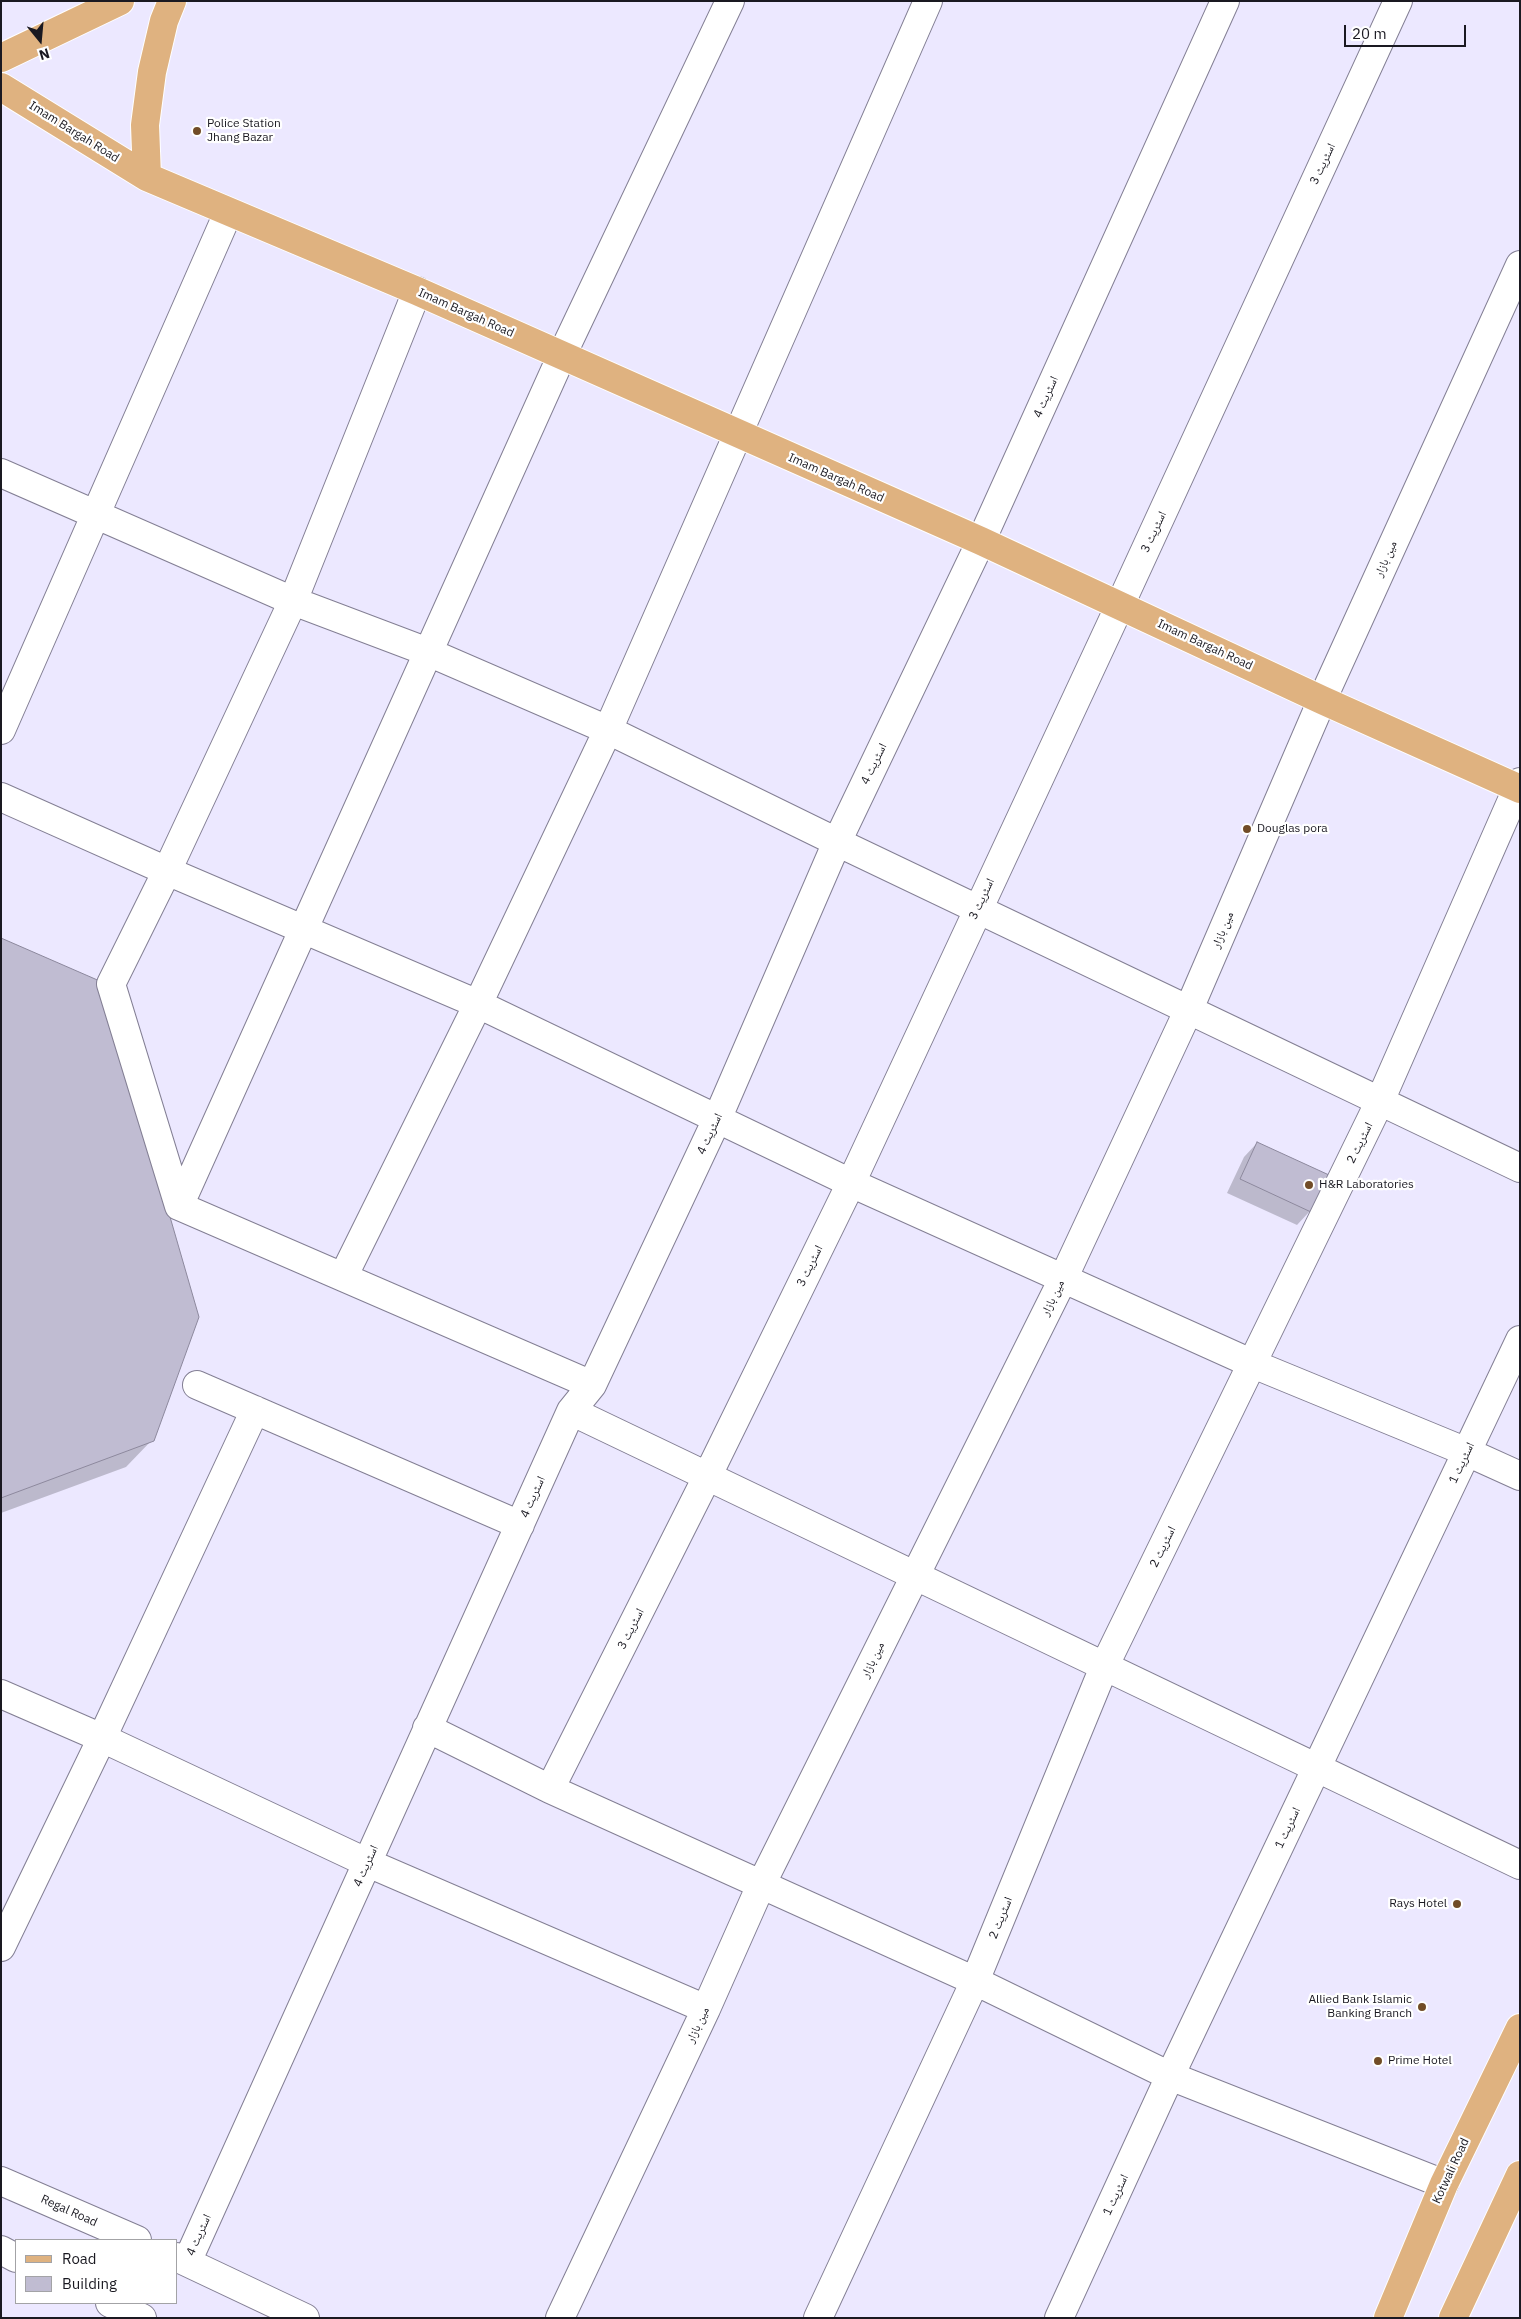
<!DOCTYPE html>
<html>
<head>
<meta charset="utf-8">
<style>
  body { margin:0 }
  #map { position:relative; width:1521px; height:2319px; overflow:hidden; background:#ece8ff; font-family:"IBM Plex Sans",sans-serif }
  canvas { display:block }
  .frame { position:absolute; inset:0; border:2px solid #1a1921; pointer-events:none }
  .legend { position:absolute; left:15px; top:2239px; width:162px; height:65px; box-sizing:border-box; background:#fff; border:1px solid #a3a3a6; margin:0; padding:6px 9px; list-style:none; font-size:15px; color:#1a1921 }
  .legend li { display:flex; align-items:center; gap:10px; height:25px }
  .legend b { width:25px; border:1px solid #a3a3a6 }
  .north { position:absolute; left:15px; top:15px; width:50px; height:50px; -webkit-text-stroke:4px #fff; paint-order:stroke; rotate:163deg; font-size:14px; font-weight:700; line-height:20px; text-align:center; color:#1a1921 }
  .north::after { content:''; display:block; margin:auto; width:18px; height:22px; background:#1a1921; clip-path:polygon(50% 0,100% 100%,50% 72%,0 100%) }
  .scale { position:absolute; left:1344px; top:25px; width:122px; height:22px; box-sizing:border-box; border:2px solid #1a1921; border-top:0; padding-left:6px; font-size:15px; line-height:18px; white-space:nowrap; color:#1a1921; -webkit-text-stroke:4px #fff; paint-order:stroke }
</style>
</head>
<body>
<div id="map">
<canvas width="1521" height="2319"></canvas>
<div class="frame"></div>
<ul class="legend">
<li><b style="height:6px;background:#dfb280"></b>Road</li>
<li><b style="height:14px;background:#c0bcd2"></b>Building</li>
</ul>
<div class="north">N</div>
<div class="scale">20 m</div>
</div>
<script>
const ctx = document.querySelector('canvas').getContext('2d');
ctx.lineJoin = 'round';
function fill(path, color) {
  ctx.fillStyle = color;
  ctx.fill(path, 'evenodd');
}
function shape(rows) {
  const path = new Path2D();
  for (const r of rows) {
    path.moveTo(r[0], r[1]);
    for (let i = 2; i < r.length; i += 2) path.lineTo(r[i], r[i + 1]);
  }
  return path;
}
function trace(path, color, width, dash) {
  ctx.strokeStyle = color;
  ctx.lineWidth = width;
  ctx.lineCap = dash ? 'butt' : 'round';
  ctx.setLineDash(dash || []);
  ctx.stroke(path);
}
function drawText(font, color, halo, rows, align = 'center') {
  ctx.font = font + ' "IBM Plex Sans","Noto Naskh Arabic",sans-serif';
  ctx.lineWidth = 4.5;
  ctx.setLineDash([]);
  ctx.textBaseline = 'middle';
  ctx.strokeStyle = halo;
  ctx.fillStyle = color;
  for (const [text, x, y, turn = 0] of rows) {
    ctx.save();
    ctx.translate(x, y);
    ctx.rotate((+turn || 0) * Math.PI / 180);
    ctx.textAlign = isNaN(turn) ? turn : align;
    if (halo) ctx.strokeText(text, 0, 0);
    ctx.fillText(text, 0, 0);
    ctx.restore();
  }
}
const shadow = shape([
  [1,939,152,1440,126,1467,1,1513],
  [1257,1143,1310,1211,1297,1225,1227,1193,1244,1157]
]);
const building = shape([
  [1,938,102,982,199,1317,154,1441,1,1498,1,938],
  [1257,1142,1329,1175,1311,1212,1240,1179,1257,1142]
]);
const minor = shape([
  [417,291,293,601,167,871,111,984,179,1206,592,1385],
  [1,473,293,601,428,652,608,730,837,842,1520,1168],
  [1,730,228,213],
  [1,797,167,871,478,1004,851,1183,1253,1364,1467,1452,1520,1476],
  [179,1206,562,355,730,1],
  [343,1277,478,1004,608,730,928,1],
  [197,1385,520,1525],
  [571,1411,1520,1865],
  [1,1694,102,1738,368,1863,706,2009],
  [427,1728,550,1789,975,1981,1170,2076,1444,2184],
  [550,1789,707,1477,851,1183,1120,605,1398,1],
  [1,1947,102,1738,255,1410],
  [1,2181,137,2240],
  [1,2250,16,2258],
  [176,2257,305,2318],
  [187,2262,571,1411,592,1385,718,1117,837,842,981,541,1225,1],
  [110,2303,142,2318],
  [560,2318,706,2009,761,1885,1063,1279,1189,1009,1322,700,1520,265],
  [818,2318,975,1981,1104,1667,1380,1101,1520,782],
  [1059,2318,1170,2076,1520,1340]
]);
const major = shape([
  [1,58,120,1],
  [1,87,147,177,417,291,981,541,1322,700,1520,789],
  [147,177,145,125,152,72,164,21,172,1],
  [1388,2318,1444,2184,1520,2028],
  [1453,2318,1520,2175]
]);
const markers = [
  [197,131,5,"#714c27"],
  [1247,829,5,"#714c27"],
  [1309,1185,5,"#714c27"],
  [1457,1904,5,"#714c27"],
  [1422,2007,5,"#714c27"],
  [1378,2061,5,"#714c27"]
];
const poiNames = [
  ["Police Station",207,124],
  ["Jhang Bazar",207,138],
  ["Douglas pora",1257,829],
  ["H&R Laboratories",1319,1185],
  ["Rays Hotel",1447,1904,"right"],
  ["Allied Bank Islamic",1412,2000,"right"],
  ["Banking Branch",1412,2014,"right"],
  ["Prime Hotel",1388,2061]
];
const streetNames = [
  ["Imam Bargah Road",74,132,32],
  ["اسٹریٹ 3",1323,164,-65],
  ["Imam Bargah Road",466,313,24],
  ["اسٹریٹ 4",1046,397,-66],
  ["Imam Bargah Road",836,478,24],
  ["اسٹریٹ 3",1154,532,-65],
  ["مین بازار",1386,559,-66],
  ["Imam Bargah Road",1205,645,25],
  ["اسٹریٹ 4",874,764,-64],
  ["اسٹریٹ 3",982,899,-65],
  ["مین بازار",1223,930,-67],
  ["اسٹریٹ 4",710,1134,-65],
  ["اسٹریٹ 2",1360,1143,-64],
  ["اسٹریٹ 3",810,1266,-64],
  ["مین بازار",1053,1298,-64],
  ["اسٹریٹ 1",1462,1463,-65],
  ["اسٹریٹ 4",533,1497,-66],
  ["اسٹریٹ 2",1163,1547,-64],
  ["اسٹریٹ 3",631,1629,-63],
  ["مین بازار",873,1660,-64],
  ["اسٹریٹ 1",1288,1828,-65],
  ["اسٹریٹ 4",366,1866,-66],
  ["اسٹریٹ 2",1001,1918,-68],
  ["مین بازار",698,2025,-65],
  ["Kotwali Road",1451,2171,-65],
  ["اسٹریٹ 1",1116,2195,-65],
  ["Regal Road",69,2211,24],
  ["اسٹریٹ 4",199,2235,-66]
];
fill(shadow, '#0003');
fill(building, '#c0bcd2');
trace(building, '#8c889d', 1);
trace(minor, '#837f94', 30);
trace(major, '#fff', 30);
trace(minor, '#fff', 28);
trace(major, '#dfb280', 28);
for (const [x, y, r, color] of markers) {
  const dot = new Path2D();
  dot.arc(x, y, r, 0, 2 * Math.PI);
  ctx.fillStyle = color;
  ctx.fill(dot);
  trace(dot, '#fff', 2);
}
drawText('12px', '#1a1921', '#fff', poiNames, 'left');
drawText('12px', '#1a1921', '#fff', streetNames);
</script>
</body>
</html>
